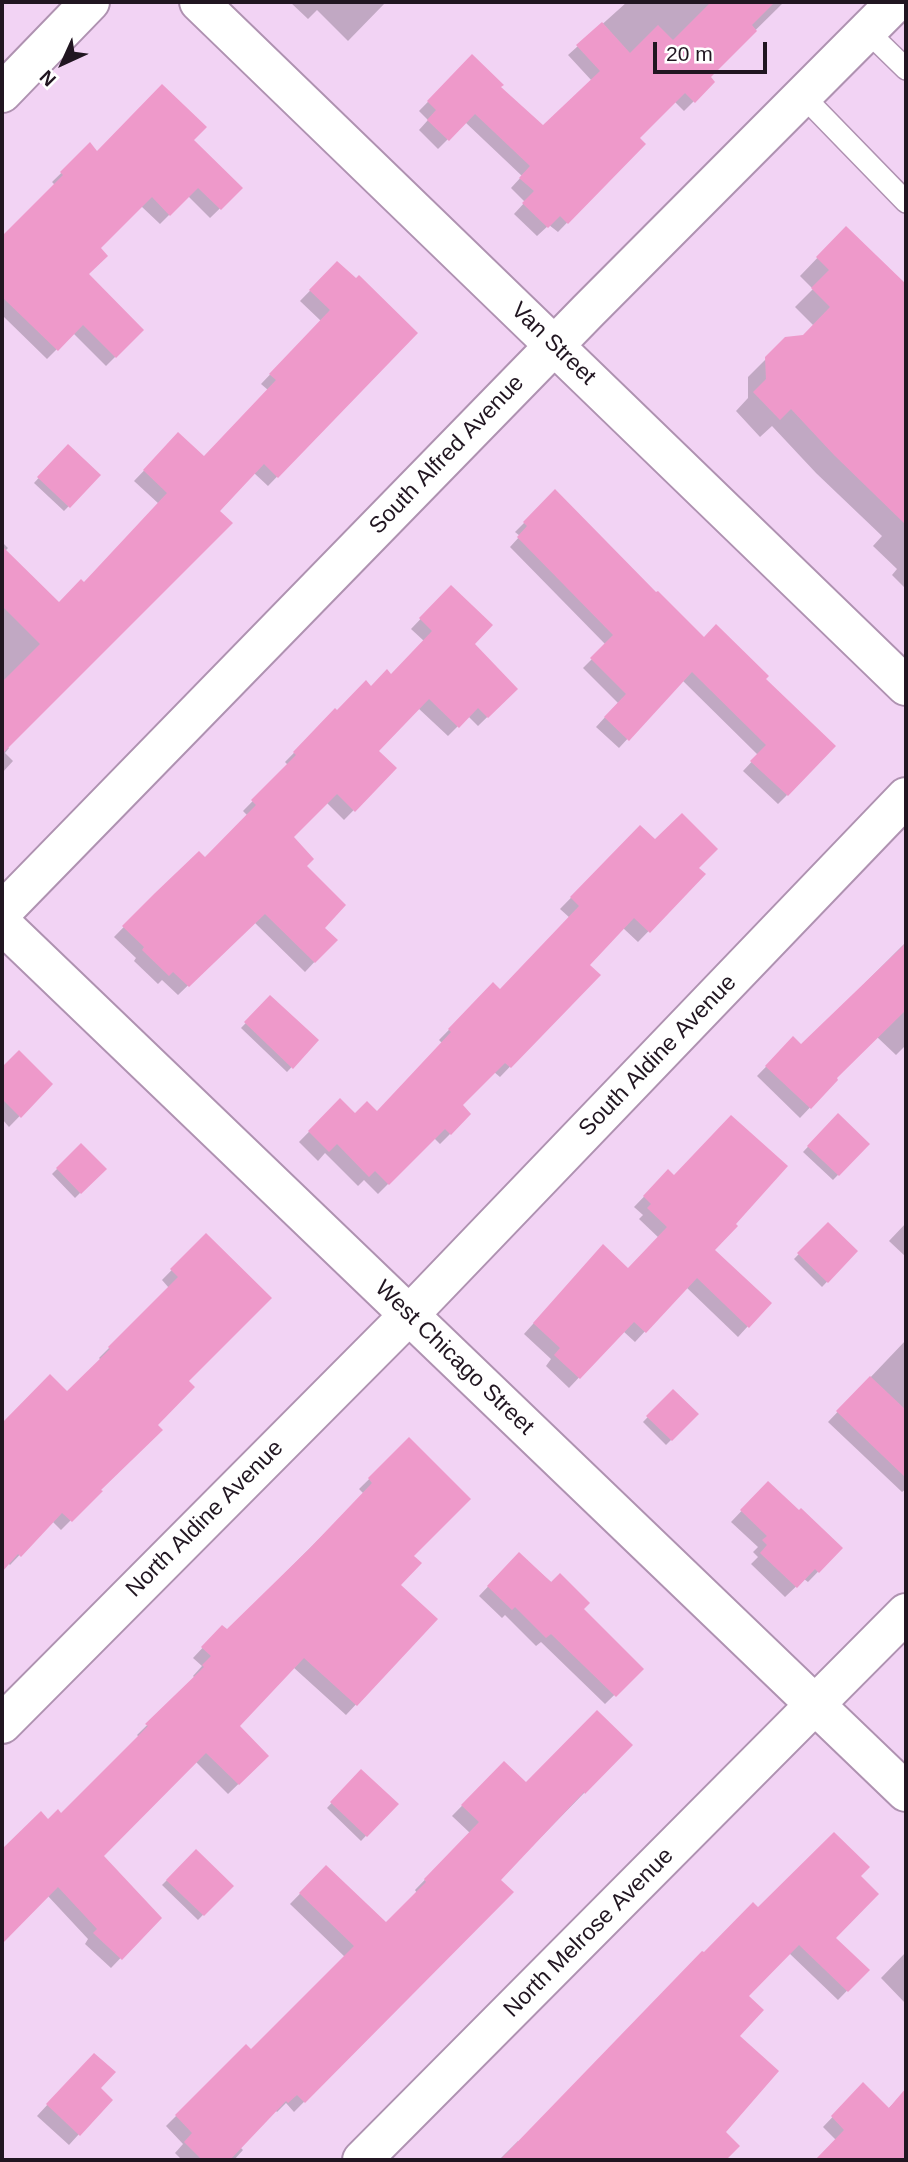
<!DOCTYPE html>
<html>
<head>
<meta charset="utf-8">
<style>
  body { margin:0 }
  #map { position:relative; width:908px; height:2162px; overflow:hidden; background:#f2d3f4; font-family:Arial,sans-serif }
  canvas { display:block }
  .frame { position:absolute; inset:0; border:4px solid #211621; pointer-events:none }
  .north { position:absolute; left:28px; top:28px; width:70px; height:70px; -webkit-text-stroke:5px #fff; paint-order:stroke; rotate:225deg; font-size:19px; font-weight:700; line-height:28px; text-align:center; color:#211621 }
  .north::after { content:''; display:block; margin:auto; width:24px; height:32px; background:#211621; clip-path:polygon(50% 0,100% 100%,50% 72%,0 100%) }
  .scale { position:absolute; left:653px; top:42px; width:114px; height:32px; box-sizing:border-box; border:4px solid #211621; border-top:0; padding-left:9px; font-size:21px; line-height:24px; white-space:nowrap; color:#211621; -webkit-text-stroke:5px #fff; paint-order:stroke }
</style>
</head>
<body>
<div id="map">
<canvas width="908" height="2162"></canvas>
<div class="frame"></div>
<div class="north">N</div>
<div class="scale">20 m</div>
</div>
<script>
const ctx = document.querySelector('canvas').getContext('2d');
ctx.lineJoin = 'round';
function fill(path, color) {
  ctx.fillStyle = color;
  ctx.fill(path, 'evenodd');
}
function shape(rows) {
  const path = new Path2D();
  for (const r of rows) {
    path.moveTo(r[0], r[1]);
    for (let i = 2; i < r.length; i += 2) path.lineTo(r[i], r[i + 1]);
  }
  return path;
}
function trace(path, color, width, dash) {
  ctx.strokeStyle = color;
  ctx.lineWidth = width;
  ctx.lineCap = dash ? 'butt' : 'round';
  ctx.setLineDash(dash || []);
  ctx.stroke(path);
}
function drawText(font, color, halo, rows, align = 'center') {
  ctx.font = font + ' Arial,sans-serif';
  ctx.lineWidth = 5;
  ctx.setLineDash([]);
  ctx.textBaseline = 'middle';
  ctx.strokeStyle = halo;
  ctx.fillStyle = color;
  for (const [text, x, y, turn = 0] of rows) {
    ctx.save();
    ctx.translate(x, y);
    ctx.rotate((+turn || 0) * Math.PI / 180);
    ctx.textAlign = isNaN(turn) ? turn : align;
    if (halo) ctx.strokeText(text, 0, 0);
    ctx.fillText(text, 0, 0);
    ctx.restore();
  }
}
const shadow = shape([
  [290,2,383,2,385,3,348,41,317,10,308,19],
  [627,2,784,2,708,77,713,82,684,111,674,101,637,138,643,144,558,232,549,225,537,236,514,214,525,202,511,188,522,176,465,122,438,149,419,130,428,120,419,111,463,66,499,87,543,127,592,81,568,55],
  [192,140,241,188,210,218,188,196,160,224,141,206,98,248,87,275,142,330,106,366,73,333,47,359,4,317,2,320,2,248,55,185,52,182,90,145,97,153],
  [846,228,906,287,906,589,892,575,897,569,873,546,882,536,816,473,772,426,760,437,736,411,748,398,748,377,786,339,804,336,814,326,795,307,813,289,800,276],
  [337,263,416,333,268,486,254,473,7,746,9,748,5,753,13,761,2,773,2,542,8,548,5,551,59,604,83,584,159,504,134,481,178,435,203,458,268,390,261,384,321,321,300,301],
  [68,446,99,475,64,511,34,483],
  [555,492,656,595,704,639,763,679,787,795,778,804,743,771,758,755,682,680,619,748,596,727,618,703,583,668,606,645,510,547,520,536,515,532],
  [451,587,472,644,516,689,478,726,468,716,448,736,418,708,377,751,394,769,344,820,326,802,291,837,305,866,322,928,335,940,305,972,254,922,178,995,162,980,158,984,134,961,136,958,114,937,156,894,205,860,248,816,243,811,288,765,285,762,335,711,337,713,391,676,424,641,411,629],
  [640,827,655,842,697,868,704,874,638,942,623,928,588,965,598,975,500,1077,494,1072,460,1105,450,1134,440,1144,434,1138,378,1194,364,1180,358,1186,325,1153,318,1161,299,1142,340,1100,355,1115,376,1113,442,1043,439,1040,483,995,500,992,570,918,560,909],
  [906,942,906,1045,896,1055,877,1037,834,1079,836,1080,800,1118,757,1076,793,1039,801,1047],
  [270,998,317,1040,287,1072,241,1028],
  [19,1052,51,1084,9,1127,2,1119,2,1069],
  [838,1115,868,1144,833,1180,803,1152],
  [81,1145,104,1169,75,1198,52,1174],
  [658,1182,713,1251,769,1303,738,1337,686,1287,635,1342,623,1331,569,1388,546,1366,551,1359,524,1334,593,1257,628,1270,659,1238,639,1219,643,1215,634,1207],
  [906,1223,906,1257,889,1241],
  [828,1224,856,1251,822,1287,794,1259],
  [206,1235,187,1381,155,1425,99,1490,100,1491,61,1530,52,1521,10,1565,7,1562,2,1568,2,1425,50,1376,67,1393,101,1360,99,1358,169,1288,162,1280],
  [906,1340,906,1489,902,1492,828,1422],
  [673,1391,697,1414,666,1445,643,1422],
  [409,1440,412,1556,398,1585,436,1619,346,1715,293,1667,237,1726,257,1766,228,1794,195,1761,102,1856,159,1918,111,1968,85,1944,88,1939,47,1895,2,1942,2,1851,41,1813,48,1821,61,1815,139,1737,137,1735,195,1678,193,1676,202,1666,193,1658,222,1627,226,1632,364,1494,359,1489],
  [768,1483,841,1548,808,1582,804,1579,785,1597,751,1564,758,1557,753,1552,758,1547,731,1522],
  [519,1554,582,1609,641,1669,605,1704,541,1642,536,1646,505,1615,502,1618,479,1596],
  [631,1745,499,1880,511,1892,294,2112,286,2103,277,2112,275,2110,240,2147,243,2150,234,2160,182,2160,175,2153,183,2144,166,2126,246,2046,251,2052,345,1957,290,1904,326,1867,386,1925,417,1893,415,1890,470,1833,452,1816,494,1773,526,1785],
  [361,1771,396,1804,361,1841,327,1808],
  [196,1851,231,1886,198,1920,162,1885],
  [859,1876,833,1938,867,1970,838,2000,789,1953,747,1996,738,2036,723,2132,738,2146,724,2160,499,2160,518,2141,519,2142,704,1955,758,1909],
  [906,1952,906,2004,881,1978],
  [84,2065,98,2089,79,2134,69,2145,37,2116],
  [863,2085,888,2109,906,2090,906,2160,817,2160,836,2140,823,2127]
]);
const building = shape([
  [711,2,775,2,752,25,757,31,711,77,715,82,695,103,685,93,640,138,646,144,568,224,560,216,548,228,522,203,534,191,519,178,530,166,475,114,449,141,427,120,436,110,427,101,472,54,504,85,501,87,543,125,600,71,576,45,602,22,630,53,658,25,673,40],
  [162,84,207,127,194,140,243,188,221,210,198,188,170,216,152,197,101,248,108,256,89,274,144,330,116,358,83,325,58,351,2,297,2,236,63,175,60,172,90,142,97,151],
  [846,226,906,284,906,525,834,455,791,409,780,420,753,392,766,379,765,357,785,337,803,335,830,307,811,288,829,270,816,257],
  [337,261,356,278,359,275,418,333,278,478,264,464,220,511,233,523,2,754,2,682,40,644,2,606,2,546,59,602,81,579,84,582,167,493,143,470,178,432,204,456,276,380,269,374,330,310,309,290],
  [68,444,101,475,70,508,37,477],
  [555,489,656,592,658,591,704,637,716,624,769,676,766,679,836,746,788,796,750,761,766,745,692,672,629,741,604,717,626,694,590,658,613,635,517,537,527,526,523,522],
  [451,585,493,625,475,644,518,689,488,718,478,708,459,728,429,699,379,751,397,768,355,812,337,794,294,837,314,859,307,866,346,905,325,928,338,940,315,963,265,914,189,987,173,972,169,976,142,950,144,947,122,926,155,893,199,851,205,857,256,805,251,800,296,755,293,752,335,708,337,710,366,680,371,686,387,669,391,674,432,631,419,618],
  [682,813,718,849,699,868,706,874,650,933,634,918,590,965,601,975,511,1068,505,1063,463,1105,471,1114,451,1135,445,1129,389,1185,375,1171,369,1177,337,1144,329,1152,308,1131,340,1098,355,1113,367,1101,377,1111,451,1032,448,1029,493,982,500,989,579,906,570,897,640,825,655,839],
  [906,943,906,1010,837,1078,838,1080,811,1109,765,1066,793,1036,801,1044],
  [270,995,319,1040,293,1069,244,1022],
  [19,1050,53,1084,21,1118,2,1099,2,1067],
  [838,1113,870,1144,839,1176,807,1146],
  [731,1115,788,1166,736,1224,738,1226,715,1250,772,1303,749,1328,697,1278,646,1333,634,1322,580,1379,554,1355,560,1348,533,1323,603,1244,628,1268,667,1227,647,1208,651,1204,643,1196,668,1169,674,1175],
  [81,1143,107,1169,81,1194,56,1168],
  [828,1222,858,1251,828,1283,797,1253],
  [206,1233,272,1298,189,1381,195,1387,158,1425,163,1430,101,1490,103,1491,72,1522,62,1513,21,1557,18,1554,2,1572,2,1423,50,1374,67,1391,110,1349,108,1347,178,1277,170,1269],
  [870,1376,906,1410,906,1478,836,1411],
  [673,1389,699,1414,672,1441,646,1416],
  [409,1437,471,1499,414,1556,422,1563,401,1585,438,1619,357,1706,304,1658,240,1726,269,1756,239,1785,206,1753,104,1856,162,1918,122,1960,93,1933,97,1929,58,1887,2,1944,2,1849,41,1811,48,1819,58,1809,61,1813,148,1726,145,1724,204,1667,202,1665,211,1656,201,1647,222,1625,227,1629,309,1549,372,1483,368,1478],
  [768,1481,799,1510,801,1508,843,1548,819,1573,815,1569,797,1588,760,1553,767,1545,762,1540,767,1536,740,1510],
  [519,1552,551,1582,560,1573,590,1603,584,1609,644,1669,616,1697,551,1634,546,1638,515,1607,512,1610,487,1586],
  [597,1710,633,1745,585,1794,584,1792,501,1880,514,1892,305,2103,297,2095,288,2103,286,2101,230,2160,202,2160,184,2142,192,2133,175,2115,246,2044,251,2049,354,1946,299,1893,326,1865,386,1922,426,1882,424,1879,479,1822,461,1805,504,1761,526,1782],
  [361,1769,399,1804,367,1837,330,1802],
  [834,1832,870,1867,861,1876,879,1894,836,1938,870,1970,848,1992,799,1945,749,1996,764,2010,740,2036,779,2071,726,2132,740,2146,726,2160,500,2160,702,1951,704,1952,753,1902,758,1907],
  [196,1849,234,1886,204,1916,166,1880],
  [94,2053,116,2072,101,2088,113,2100,80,2136,46,2104],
  [863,2082,889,2108,906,2088,906,2160,815,2160,844,2130,831,2116]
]);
const lane = shape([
  [867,31,906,69],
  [803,96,906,202]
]);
const street = shape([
  [199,2,906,686],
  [2,93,90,2],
  [2,912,588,311,896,2],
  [2,924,906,1792],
  [2,1724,409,1315,906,797],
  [362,2160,906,1613]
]);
const streetNames = [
  ["Van Street",553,344,44],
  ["South Alfred Avenue",447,455,-46],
  ["South Aldine Avenue",658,1056,-46],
  ["West Chicago Street",454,1358,44],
  ["North Aldine Avenue",205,1519,-45],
  ["North Melrose Avenue",589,1933,-45]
];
fill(shadow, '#0003');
fill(building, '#ee99ca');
trace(lane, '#af92b1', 24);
trace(street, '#af92b1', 42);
trace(lane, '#fff', 21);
trace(street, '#fff', 38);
drawText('23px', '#211621', '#fff', streetNames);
</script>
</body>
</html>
